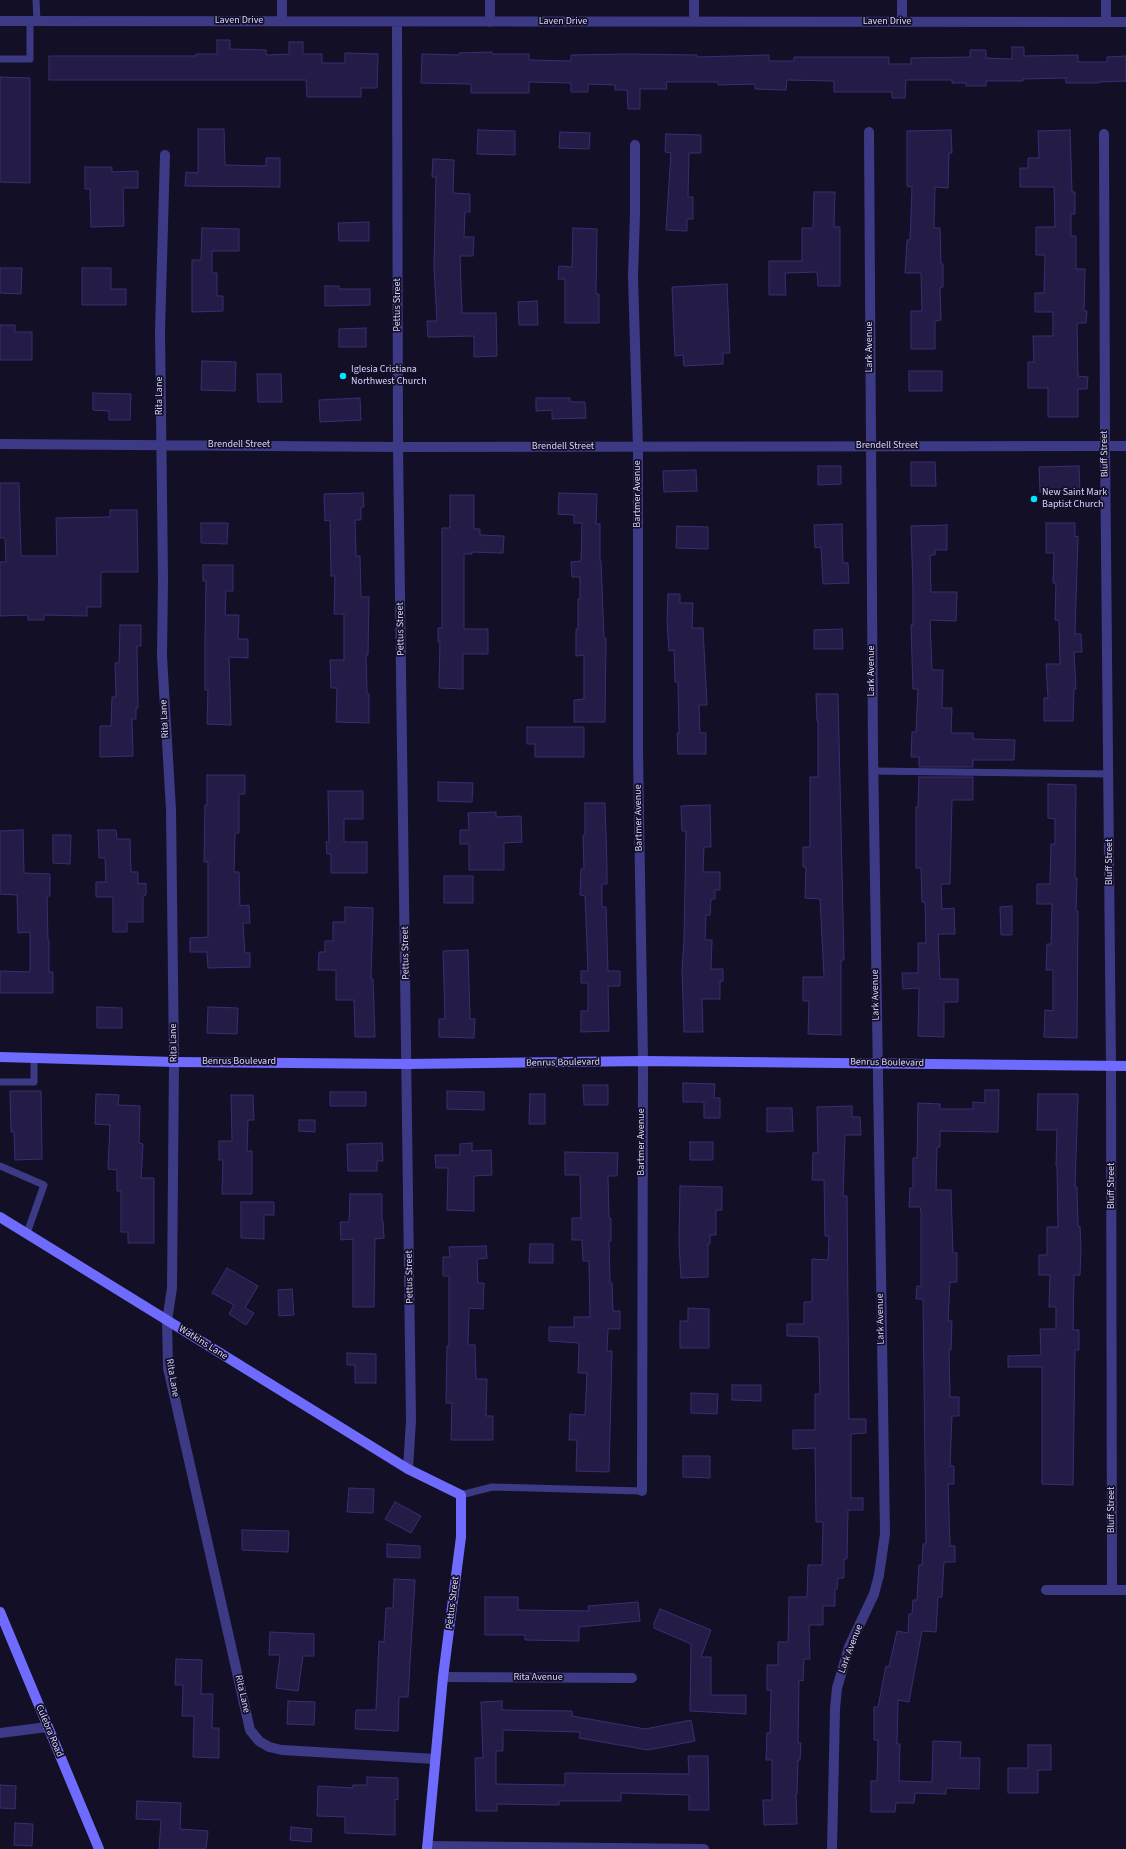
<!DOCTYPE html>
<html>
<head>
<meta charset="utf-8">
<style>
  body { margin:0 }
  canvas { display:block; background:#130f26 }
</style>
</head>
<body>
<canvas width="1126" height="1849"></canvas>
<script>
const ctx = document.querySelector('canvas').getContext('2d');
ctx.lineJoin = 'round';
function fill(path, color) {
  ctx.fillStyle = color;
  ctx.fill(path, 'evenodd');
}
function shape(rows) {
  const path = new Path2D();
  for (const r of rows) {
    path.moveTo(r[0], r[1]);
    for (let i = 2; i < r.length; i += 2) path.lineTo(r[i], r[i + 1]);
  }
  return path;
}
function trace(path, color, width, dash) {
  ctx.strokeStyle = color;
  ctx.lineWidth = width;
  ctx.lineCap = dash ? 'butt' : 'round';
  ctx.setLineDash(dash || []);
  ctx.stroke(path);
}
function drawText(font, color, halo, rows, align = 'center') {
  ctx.font = font + ' "Source Sans 3",sans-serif';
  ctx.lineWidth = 3.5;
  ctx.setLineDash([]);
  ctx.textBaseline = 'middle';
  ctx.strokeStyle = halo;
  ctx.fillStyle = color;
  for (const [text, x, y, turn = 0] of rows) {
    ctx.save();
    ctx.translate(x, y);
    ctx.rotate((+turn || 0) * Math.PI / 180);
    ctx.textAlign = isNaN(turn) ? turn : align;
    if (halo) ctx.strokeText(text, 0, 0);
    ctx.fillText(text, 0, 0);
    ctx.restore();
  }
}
const building = shape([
  [217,40,230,40,230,49,266,50,266,55,289,54,289,42,303,42,303,54,322,54,322,63,345,63,345,53,378,54,377,88,361,88,361,97,307,97,306,80,49,80,49,56,196,56,196,54,217,54,217,40],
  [1012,47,1024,47,1024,56,1078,55,1078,62,1107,62,1107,57,1126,56,1126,81,1099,82,1099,83,1066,83,1066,78,1023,79,1023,81,986,81,986,86,966,86,966,83,952,83,952,80,906,80,905,98,892,98,892,92,834,92,834,81,787,80,786,90,755,89,755,84,718,85,718,82,666,82,667,89,640,89,640,109,628,109,627,90,615,90,615,85,588,84,588,92,571,92,571,83,529,82,529,93,471,93,471,84,421,83,422,54,459,55,459,53,492,52,492,54,529,54,529,60,571,61,571,55,627,54,697,55,697,57,769,55,769,61,794,61,794,57,889,57,889,64,911,64,911,58,970,57,970,50,986,50,986,58,1012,59,1012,47],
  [0,77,30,78,30,183,0,182,0,77],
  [198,129,224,129,225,165,266,166,266,158,280,158,280,187,185,186,186,172,198,173,198,129],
  [478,130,515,131,515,155,477,154,478,130],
  [951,130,952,153,949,153,948,188,935,187,934,228,940,228,941,264,943,264,943,287,940,287,941,320,935,321,935,349,911,349,911,311,922,311,921,273,905,273,907,240,910,240,912,187,907,186,907,131,951,130],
  [1070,130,1072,192,1075,192,1075,214,1071,214,1071,236,1076,236,1076,269,1085,269,1084,311,1087,311,1086,323,1077,323,1078,376,1088,377,1087,389,1078,389,1078,417,1048,417,1048,388,1028,388,1028,362,1034,362,1033,336,1053,336,1053,312,1035,312,1035,293,1044,293,1045,255,1036,255,1036,227,1055,227,1054,187,1020,187,1020,168,1028,168,1028,158,1039,158,1038,131,1070,130],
  [560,132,590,133,589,149,559,148,560,132],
  [666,134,701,135,701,153,689,153,688,197,693,197,693,219,687,219,687,231,666,230,671,153,665,152,666,134],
  [433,159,454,160,453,193,470,194,470,212,465,212,464,237,474,237,473,256,460,256,462,313,496,313,497,356,474,357,474,336,428,337,427,321,437,321,434,268,436,177,432,177,433,159],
  [85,167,112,167,112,172,138,171,138,188,123,188,124,226,91,227,90,189,85,189,85,167],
  [814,192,835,192,834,227,840,227,840,286,818,286,817,272,785,273,786,295,769,295,769,261,802,261,802,228,813,228,814,192],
  [369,222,369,241,339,241,338,223,369,222],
  [202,228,239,229,239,251,212,251,212,273,217,273,217,296,223,296,223,311,192,312,192,260,201,260,202,228],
  [573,228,597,229,596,294,599,294,599,323,565,323,565,279,558,279,559,266,572,267,573,228],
  [0,268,22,268,21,294,0,293,0,268],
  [82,268,111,268,111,289,126,289,126,305,82,305,82,268],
  [727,284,730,353,723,353,723,364,684,366,683,355,675,356,672,287,727,284],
  [325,286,339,286,339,289,370,289,370,305,325,306,325,286],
  [537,301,538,325,519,325,518,302,537,301],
  [0,325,15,325,15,332,32,332,32,360,0,360,0,325],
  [366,328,366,347,339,347,339,329,366,328],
  [202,361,236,362,235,391,201,390,202,361],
  [909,371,942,371,942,391,909,391,909,371],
  [257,374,281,374,282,402,258,402,257,374],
  [93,393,131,394,130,420,109,420,109,411,93,410,93,393],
  [360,398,361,420,320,422,319,400,360,398],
  [536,398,570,398,570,402,585,402,586,418,552,419,552,410,536,411,536,398],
  [911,462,935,462,936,486,911,486,911,462],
  [818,466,841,466,841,484,818,485,818,466],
  [1079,466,1080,491,1040,492,1039,467,1079,466],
  [696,470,697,491,664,492,663,471,696,470],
  [0,483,19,483,21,556,57,556,56,518,110,517,110,510,137,510,138,572,101,572,101,607,87,607,87,616,44,615,44,620,28,620,28,615,0,616,0,562,6,562,5,538,0,538,0,483],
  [363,493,364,507,361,507,361,520,355,520,356,556,360,556,361,597,369,597,368,655,366,655,367,693,369,694,369,723,336,722,337,688,331,688,330,660,344,660,344,614,334,614,335,576,331,576,330,520,325,521,324,494,363,493],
  [559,493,597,494,596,524,600,524,600,561,601,561,604,638,606,638,605,722,574,722,574,700,584,699,584,655,576,656,576,629,578,629,578,599,580,599,580,577,572,577,571,562,581,561,582,523,574,523,574,515,558,514,559,493],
  [450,495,474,495,474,529,480,529,480,535,504,536,503,553,472,552,472,554,464,554,464,629,488,629,488,654,463,654,463,689,439,688,440,642,438,642,438,628,442,628,442,528,450,528,450,495],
  [201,523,228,523,227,544,201,543,201,523],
  [1046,523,1075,523,1075,537,1078,536,1075,634,1081,634,1082,652,1074,652,1076,689,1074,689,1073,721,1044,721,1044,698,1048,698,1046,664,1060,664,1059,620,1055,620,1056,583,1053,583,1054,553,1046,553,1046,523],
  [842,524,843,563,848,563,849,583,823,584,821,547,815,548,814,525,842,524],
  [947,525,947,550,935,550,935,555,930,555,931,592,957,592,956,621,930,620,932,670,943,670,942,708,952,708,951,733,973,733,973,739,1015,740,1014,760,973,760,973,767,919,767,919,757,911,757,912,732,916,732,918,689,913,689,911,625,913,625,913,588,911,526,947,525],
  [677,526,708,527,708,549,676,548,677,526],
  [203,565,233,565,233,591,226,591,225,615,239,615,238,639,248,639,248,658,229,657,231,725,207,724,208,690,205,690,205,642,206,581,203,581,203,565],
  [668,594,680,594,680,603,693,603,692,628,703,628,707,705,699,705,700,733,706,733,706,754,678,754,677,733,679,733,678,682,675,682,674,650,669,651,667,622,668,594],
  [120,625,141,625,141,646,137,646,138,708,136,708,136,719,132,719,133,756,100,757,100,726,111,726,112,697,116,697,115,663,119,663,120,625],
  [842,629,843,649,814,649,814,630,842,629],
  [816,694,838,694,844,960,841,960,841,1035,808,1034,809,1001,803,1001,803,977,824,977,820,899,805,898,806,867,803,867,803,847,810,847,810,777,818,777,818,721,817,721,816,694],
  [527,727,584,727,584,757,535,757,535,744,527,744,527,727],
  [207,775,245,775,245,794,239,794,239,833,235,833,234,872,239,872,240,906,249,905,250,923,243,923,245,953,250,953,250,967,208,968,207,952,190,952,190,938,208,937,208,862,204,862,205,805,207,805,207,775],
  [919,777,973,777,973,800,952,800,950,884,941,884,942,909,954,908,955,934,938,934,940,979,958,979,958,1002,944,1002,944,1037,918,1036,919,988,903,989,902,973,918,973,918,943,926,943,925,902,922,902,921,868,916,868,916,807,918,807,919,777],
  [438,782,473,783,472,802,438,801,438,782],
  [1048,784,1076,785,1075,878,1077,878,1076,911,1078,911,1077,1038,1044,1037,1045,1010,1053,1011,1053,970,1046,970,1047,944,1051,944,1052,904,1037,904,1037,884,1050,884,1051,844,1055,844,1055,819,1048,818,1048,784],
  [328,791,363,791,363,819,344,819,344,842,367,842,367,873,331,873,331,854,327,854,326,842,329,842,328,791],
  [585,803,605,803,607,867,607,884,602,884,602,907,606,907,608,971,620,971,620,986,608,986,609,1031,581,1032,581,1011,588,1011,588,983,581,983,581,971,588,971,585,896,580,895,581,869,584,869,583,835,585,835,585,803],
  [710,805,711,847,704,847,703,872,720,872,720,890,715,890,715,899,711,899,710,915,706,915,705,940,712,940,711,969,723,969,723,981,720,981,720,999,702,999,703,1032,684,1032,682,970,684,939,686,831,682,831,681,806,710,805],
  [496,812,496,817,521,816,522,842,504,843,504,870,469,870,469,844,460,844,460,830,469,830,468,813,496,812],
  [23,830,24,873,50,874,50,896,47,896,48,940,49,940,49,972,53,972,53,993,0,993,0,971,30,972,30,932,18,933,17,895,0,894,0,831,23,830],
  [98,830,116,830,117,839,130,839,131,872,138,872,138,884,146,883,146,895,143,896,143,922,127,922,127,932,113,932,113,897,96,897,96,882,106,882,105,858,99,858,98,830],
  [53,835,71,835,70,864,53,863,53,835],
  [444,876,473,876,473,903,444,903,444,876],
  [1012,906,1012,935,1001,935,1000,907,1012,906],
  [345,907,373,908,371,979,373,979,375,1037,355,1037,354,1000,336,1000,336,970,318,970,319,952,325,952,325,941,333,941,333,922,345,922,345,907],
  [468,950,470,1019,475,1019,474,1038,439,1037,439,1019,445,1019,443,951,468,950],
  [97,1007,122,1008,122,1028,97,1028,97,1007],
  [208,1007,238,1008,237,1034,207,1033,208,1007],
  [683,1083,715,1084,714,1098,720,1098,720,1118,704,1118,704,1102,683,1102,683,1083],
  [583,1085,608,1085,608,1105,584,1105,583,1085],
  [985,1090,999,1090,998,1132,940,1131,940,1147,937,1147,936,1190,951,1190,953,1253,957,1253,957,1282,950,1282,948,1321,952,1321,951,1350,949,1349,950,1397,959,1397,959,1416,952,1416,950,1466,954,1466,954,1484,948,1484,950,1546,955,1546,955,1562,944,1562,942,1597,938,1597,936,1632,922,1631,909,1702,898,1700,897,1744,900,1744,899,1781,932,1782,933,1741,961,1742,960,1758,980,1758,979,1789,946,1788,946,1794,915,1793,914,1803,896,1803,895,1812,871,1812,871,1781,877,1781,878,1740,874,1740,874,1707,878,1707,886,1666,889,1667,897,1631,908,1633,909,1614,912,1614,913,1600,917,1600,919,1565,922,1565,923,1544,926,1544,923,1299,916,1299,917,1286,921,1286,921,1212,920,1207,909,1207,910,1188,913,1188,913,1158,917,1158,918,1103,940,1104,940,1109,973,1109,973,1102,985,1103,985,1090],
  [10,1091,41,1091,42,1159,15,1160,14,1132,11,1132,10,1091],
  [447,1091,484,1092,484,1110,447,1109,447,1091],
  [330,1092,366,1092,366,1106,330,1106,330,1092],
  [96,1094,119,1095,118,1105,140,1106,139,1143,143,1144,141,1178,154,1178,154,1243,128,1243,128,1232,121,1232,121,1191,117,1191,117,1170,108,1169,110,1125,95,1124,96,1094],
  [530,1094,545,1094,545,1124,529,1124,530,1094],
  [1038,1094,1078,1094,1075,1187,1077,1187,1078,1226,1080,1226,1081,1249,1080,1275,1074,1275,1073,1330,1079,1330,1079,1350,1075,1350,1073,1485,1042,1484,1042,1367,1008,1367,1008,1356,1041,1355,1040,1329,1056,1329,1056,1307,1049,1307,1050,1275,1039,1275,1039,1255,1047,1255,1047,1227,1058,1227,1057,1167,1056,1166,1057,1130,1037,1130,1038,1094],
  [231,1095,253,1095,254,1120,248,1120,247,1151,252,1151,252,1194,222,1194,223,1160,219,1160,219,1141,232,1141,231,1095],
  [852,1106,852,1117,860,1117,861,1135,845,1135,843,1196,847,1196,849,1419,866,1419,866,1433,851,1434,851,1498,863,1498,863,1510,848,1510,847,1559,844,1559,844,1578,838,1578,837,1589,835,1589,835,1606,823,1606,823,1625,809,1625,810,1659,804,1659,803,1681,799,1680,798,1743,801,1743,800,1760,798,1760,797,1794,796,1794,797,1824,764,1825,763,1800,772,1800,772,1760,766,1760,767,1733,770,1733,771,1690,767,1690,767,1665,778,1665,778,1642,788,1642,789,1597,807,1597,808,1565,822,1565,823,1522,816,1522,815,1448,793,1449,793,1430,815,1430,815,1394,820,1394,819,1337,787,1336,787,1324,804,1324,804,1302,812,1302,812,1259,828,1260,829,1236,825,1236,824,1180,812,1180,813,1153,818,1153,817,1107,852,1106],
  [767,1108,792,1108,793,1131,767,1132,767,1108],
  [299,1120,315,1120,315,1132,299,1131,299,1120],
  [690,1142,713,1142,713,1160,690,1160,690,1142],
  [382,1143,383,1161,377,1161,377,1171,348,1171,347,1144,382,1143],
  [472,1143,472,1151,491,1150,492,1175,474,1176,474,1211,447,1210,448,1168,436,1168,435,1155,460,1155,460,1144,472,1143],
  [565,1152,618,1153,617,1176,608,1176,609,1218,611,1218,611,1241,609,1241,610,1283,612,1283,613,1311,620,1311,620,1329,608,1329,607,1351,612,1351,609,1472,576,1471,577,1440,569,1440,570,1414,585,1415,587,1373,578,1373,579,1343,549,1341,549,1327,574,1327,574,1317,590,1317,589,1261,583,1261,582,1240,572,1240,572,1218,581,1218,580,1175,565,1175,565,1152],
  [680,1186,722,1187,722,1210,716,1210,716,1235,710,1235,710,1244,708,1244,708,1277,681,1278,679,1243,680,1186],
  [350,1194,382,1194,382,1221,383,1221,384,1238,375,1239,374,1307,353,1307,353,1239,341,1240,340,1222,349,1222,350,1194],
  [241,1202,274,1202,274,1215,264,1215,264,1239,241,1238,241,1202],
  [530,1244,553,1244,553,1263,529,1263,530,1244],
  [486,1246,487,1258,477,1259,478,1283,484,1283,483,1309,469,1308,468,1345,475,1345,476,1379,487,1379,486,1416,493,1416,493,1440,451,1440,452,1403,446,1403,447,1346,449,1346,449,1276,443,1276,443,1257,450,1257,449,1247,486,1246],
  [227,1268,258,1286,245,1308,254,1313,246,1325,229,1314,234,1305,212,1293,227,1268],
  [292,1289,294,1315,279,1316,278,1290,292,1289],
  [688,1308,709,1309,709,1348,680,1348,680,1321,688,1321,688,1308],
  [347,1353,376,1354,376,1383,355,1383,355,1365,347,1365,347,1353],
  [732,1385,761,1385,761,1401,732,1400,732,1385],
  [691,1393,718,1394,717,1414,691,1413,691,1393],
  [683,1456,710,1456,710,1478,683,1477,683,1456],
  [349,1488,374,1489,373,1513,347,1512,349,1488],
  [395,1502,421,1516,411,1533,385,1519,395,1502],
  [242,1530,289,1531,288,1552,242,1550,242,1530],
  [387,1544,420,1546,420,1558,387,1557,387,1544],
  [394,1579,415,1580,408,1697,399,1697,398,1731,355,1729,356,1710,376,1710,379,1641,384,1642,386,1608,393,1608,394,1579],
  [485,1597,518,1597,518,1610,589,1611,588,1606,638,1602,640,1621,579,1627,579,1641,525,1640,525,1635,485,1635,485,1597],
  [660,1609,711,1630,701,1657,711,1657,711,1695,746,1695,746,1714,690,1711,691,1644,654,1628,654,1623,660,1609],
  [270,1632,314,1634,314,1656,303,1656,298,1691,276,1688,280,1655,269,1655,270,1632],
  [176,1659,202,1660,201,1694,213,1694,212,1728,219,1728,219,1758,193,1757,194,1716,182,1716,183,1685,175,1685,176,1659],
  [288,1701,315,1702,314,1725,287,1724,288,1701],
  [502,1701,502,1710,572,1711,572,1716,645,1729,691,1720,695,1741,648,1750,579,1738,580,1732,503,1730,503,1751,496,1751,496,1784,565,1785,565,1773,689,1774,688,1756,708,1756,709,1810,689,1810,689,1795,621,1793,621,1801,559,1801,559,1805,497,1804,497,1811,476,1811,475,1758,483,1758,481,1702,502,1701],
  [1028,1745,1051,1745,1051,1770,1038,1770,1038,1793,1008,1793,1008,1768,1028,1768,1028,1745],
  [367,1777,398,1778,398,1800,395,1799,395,1835,345,1833,345,1817,317,1816,318,1786,353,1788,353,1785,367,1785,367,1777],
  [0,1785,16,1786,15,1809,0,1808,0,1785],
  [137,1801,181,1803,180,1829,208,1831,206,1849,159,1849,161,1820,136,1819,137,1801],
  [15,1823,33,1824,32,1846,14,1845,15,1823],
  [291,1827,312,1829,311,1842,290,1840,291,1827]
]);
const lane = shape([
  [36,0,37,21],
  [0,59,30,59,30,21],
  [873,771,1109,774],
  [0,1082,34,1082,34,1058],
  [0,1166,44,1185,27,1233],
  [461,1495,492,1487,642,1491]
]);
const street = shape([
  [902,0,902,22],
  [1106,0,1106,21],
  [0,21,1126,22],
  [282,21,282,0],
  [694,21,694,0],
  [397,22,398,447,411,1420,408,1469],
  [490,22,490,0],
  [1104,134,1105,446,1111,1066,1112,1590],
  [635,145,635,214,633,276,638,447,638,752,643,1061,642,1491],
  [165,155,160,331,163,579,162,656,171,810,174,1062,172,1288,167,1321,168,1368,250,1730,259,1741,269,1747,282,1750,435,1759],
  [0,444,398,447,1126,446],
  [1046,1590,1126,1590],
  [443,1677,632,1678],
  [0,1733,47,1727],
  [427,1846,704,1849],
  [832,1849,835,1709,837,1688,849,1647,874,1594,879,1575,885,1534,873,751,869,132]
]);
const secondary = shape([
  [0,1057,174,1062,407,1064,643,1061,1126,1066],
  [0,1217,408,1469,461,1495,461,1537,443,1677,427,1849],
  [0,1612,99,1849]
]);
const markers = [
  [343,376,4,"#00e5ff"],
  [1034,499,4,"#00e5ff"]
];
const streetNames = [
  ["Laven Drive",239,21],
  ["Laven Drive",563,22],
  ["Laven Drive",887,22],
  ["Pettus Street",398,305,-90],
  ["Lark Avenue",870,347,-90],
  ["Rita Lane",160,396,-90],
  ["Brendell Street",239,445],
  ["Brendell Street",887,446],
  ["Brendell Street",563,447],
  ["Bluff Street",1105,454,-91],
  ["Bartmer Avenue",638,494,-90],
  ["Pettus Street",401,629,-91],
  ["Lark Avenue",872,671,-90],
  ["Rita Lane",165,719,-93],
  ["Bartmer Avenue",639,818,-91],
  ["Bluff Street",1110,862,-90],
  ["Pettus Street",406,953,-91],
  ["Lark Avenue",876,995,-91],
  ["Rita Lane",174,1043,-91],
  ["Benrus Boulevard",239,1062],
  ["Benrus Boulevard",563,1063,-1],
  ["Benrus Boulevard",887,1063,1],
  ["Bartmer Avenue",642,1142,-90],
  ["Bluff Street",1112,1186,-90],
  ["Pettus Street",410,1277,-91],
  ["Lark Avenue",881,1319,-91],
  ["Watkins Lane",203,1343,32],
  ["Rita Lane",172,1378,80],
  ["Bluff Street",1112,1510,-90],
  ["Pettus Street",453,1603,-83],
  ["Lark Avenue",851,1649,-69],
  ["Rita Avenue",538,1678],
  ["Rita Lane",242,1694,77],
  ["Culebra Road",49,1731,67]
];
const poiNames = [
  ["Iglesia Cristiana",351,370],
  ["Northwest Church",351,382],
  ["New Saint Mark",1042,493],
  ["Baptist Church",1042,505]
];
fill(building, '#241b47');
trace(building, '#3b2d73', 1);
trace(lane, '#3d3a85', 7);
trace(street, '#3d3a85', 10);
trace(secondary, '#6f6bff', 10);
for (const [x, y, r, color] of markers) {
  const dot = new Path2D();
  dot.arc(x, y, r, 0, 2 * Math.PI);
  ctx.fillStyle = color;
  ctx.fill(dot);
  trace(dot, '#130f26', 1.5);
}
drawText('10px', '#d9d4ff', '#130f26', streetNames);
drawText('10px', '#d9d4ff', '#130f26', poiNames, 'left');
</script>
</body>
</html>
